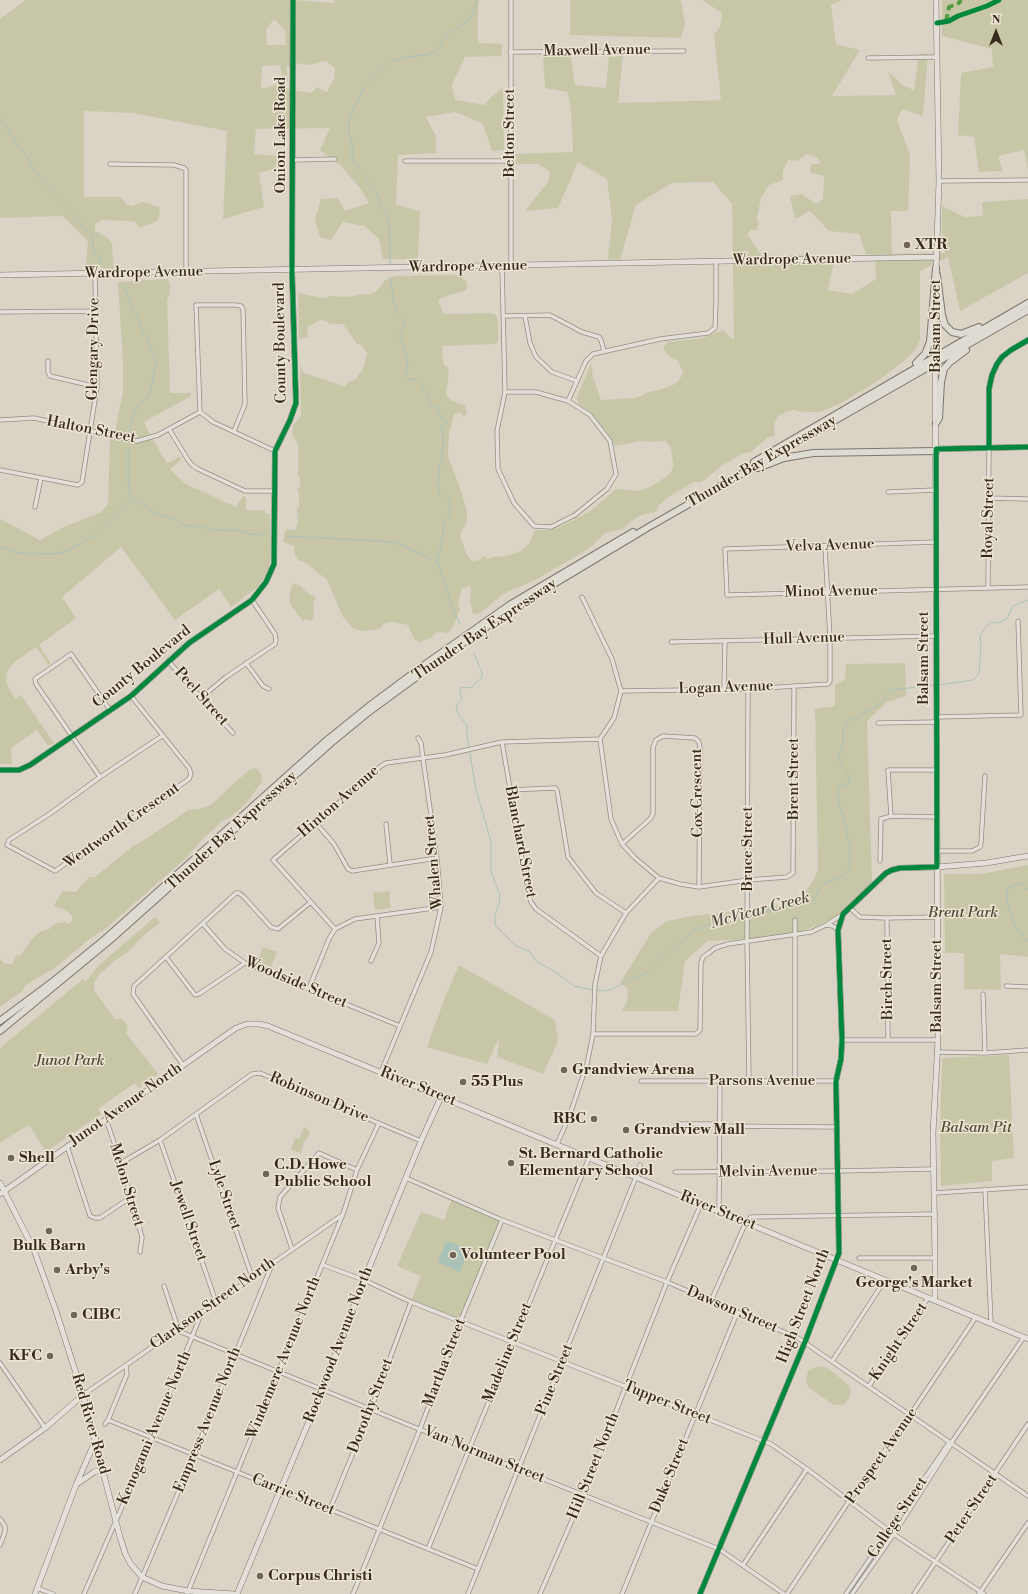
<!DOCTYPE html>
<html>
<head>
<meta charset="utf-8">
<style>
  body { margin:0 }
  #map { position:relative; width:1028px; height:1594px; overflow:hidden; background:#dbd4c6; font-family:"Libre Bodoni",serif }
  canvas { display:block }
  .north { position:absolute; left:976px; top:12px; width:40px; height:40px; -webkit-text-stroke:3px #ede5d4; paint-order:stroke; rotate:0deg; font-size:11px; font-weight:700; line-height:16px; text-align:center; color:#372a1d }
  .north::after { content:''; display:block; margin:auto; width:14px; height:18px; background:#372a1d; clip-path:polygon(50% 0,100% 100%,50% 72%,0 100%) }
</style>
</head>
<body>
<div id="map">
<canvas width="1028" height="1594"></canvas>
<div class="north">N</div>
</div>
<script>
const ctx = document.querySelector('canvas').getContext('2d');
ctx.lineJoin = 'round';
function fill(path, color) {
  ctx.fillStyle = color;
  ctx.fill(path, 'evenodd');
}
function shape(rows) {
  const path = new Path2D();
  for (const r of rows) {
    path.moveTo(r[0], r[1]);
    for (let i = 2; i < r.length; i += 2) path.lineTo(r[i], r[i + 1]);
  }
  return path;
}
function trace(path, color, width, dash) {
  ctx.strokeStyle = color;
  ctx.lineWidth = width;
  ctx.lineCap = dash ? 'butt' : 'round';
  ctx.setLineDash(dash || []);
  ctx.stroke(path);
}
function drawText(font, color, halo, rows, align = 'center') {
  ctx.font = font + ' "Libre Bodoni",serif';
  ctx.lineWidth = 3;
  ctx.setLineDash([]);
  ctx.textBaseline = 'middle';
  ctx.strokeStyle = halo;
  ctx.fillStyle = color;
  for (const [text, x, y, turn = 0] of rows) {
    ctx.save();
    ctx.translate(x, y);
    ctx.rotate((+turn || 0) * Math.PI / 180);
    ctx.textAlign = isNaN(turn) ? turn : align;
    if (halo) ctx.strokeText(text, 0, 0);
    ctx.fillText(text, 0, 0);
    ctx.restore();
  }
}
const green = shape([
  [26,0,295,0,334,3,334,0,479,0,478,9,478,43,502,44,502,56,465,57,452,85,455,100,484,105,492,96,503,88,504,150,492,151,483,124,468,117,455,112,426,117,436,136,436,153,398,155,396,204,420,212,418,259,383,259,379,239,365,226,343,222,331,240,320,237,315,219,321,199,338,198,345,211,369,203,359,187,342,167,320,150,330,128,256,129,254,154,279,156,274,169,259,173,264,207,223,219,227,131,133,113,84,111,84,197,121,197,126,204,131,206,143,202,159,207,160,216,157,221,140,228,135,222,126,221,103,220,95,224,95,231,107,237,112,244,114,269,86,266,88,241,62,216,0,218,0,19],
  [274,19,285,30,286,45,267,45,266,30],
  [326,61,335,68,334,79,327,92,317,87,311,93,283,88,280,101,276,85,261,89,262,66,280,65,283,81,288,82,286,67,295,63,308,65],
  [570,0,681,0,685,24,681,38,570,35],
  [702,0,842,0,831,5,836,44,860,50,832,96,896,95,888,72,904,86,914,90,919,54,928,54,923,116,902,109,897,120,910,155,909,189,908,211,891,211,892,254,945,253,942,234,942,206,965,217,983,216,982,202,1028,199,1028,273,960,311,948,257,920,271,920,340,916,349,904,361,876,382,841,403,820,412,803,412,793,410,786,412,777,417,774,425,775,436,767,438,751,452,744,453,735,458,721,466,707,478,701,482,694,482,670,496,659,505,656,512,641,515,629,523,623,529,605,533,591,547,580,554,535,580,503,594,480,613,473,614,470,600,471,593,470,586,462,588,458,604,460,610,452,628,448,633,441,632,436,633,430,638,420,642,414,639,408,625,393,622,385,623,379,629,365,631,354,629,343,617,327,580,306,563,298,560,295,555,294,546,283,542,285,531,287,529,295,530,298,523,297,508,299,507,299,495,297,489,300,486,300,479,298,474,298,444,292,434,293,426,301,415,300,366,304,373,338,384,345,387,349,382,356,379,364,367,367,353,360,344,357,344,343,324,330,324,327,321,320,320,308,327,307,332,309,337,299,339,298,293,323,298,330,296,348,297,358,295,370,294,377,291,385,280,395,276,459,275,467,282,467,290,447,296,438,300,444,314,491,313,496,315,498,322,498,342,494,344,443,346,442,351,444,365,448,368,449,374,446,395,453,401,465,406,467,412,464,417,461,413,454,414,449,433,448,457,458,482,467,511,467,522,460,535,466,553,472,561,479,560,484,556,487,559,493,557,507,556,521,551,529,544,535,530,549,530,557,528,589,512,616,489,640,491,652,486,670,474,673,468,673,463,671,448,666,441,650,442,641,441,615,446,608,433,588,410,579,405,577,397,591,363,593,377,601,400,636,398,648,392,659,390,675,384,680,379,683,372,678,361,670,357,665,352,663,347,668,342,702,338,723,330,734,340,732,204,713,182,672,183,636,205,620,260,608,259,612,220,607,179,578,162,558,208,525,211,548,182,550,172,538,164,513,164,513,154,573,152,571,111,568,92,545,88,543,57,571,56,575,85,606,88,609,57,623,56,618,103,721,100,714,35,720,27,722,13],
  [808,154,819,159,820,164,811,164,810,173,824,176,823,199,816,204,802,194,790,196,795,219,810,211,829,231,859,234,866,254,875,255,876,279,852,294,828,290,835,256,761,255,747,234,751,230,757,230,759,223,757,218,761,198,769,185,783,180,783,171,788,160,796,161],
  [942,0,1028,0,1028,170,1024,150,998,156,1003,171,979,172,974,137,958,135,961,73,993,67,992,49,942,36],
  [168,279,170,285,169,297,167,299,170,393,191,393,191,396,144,422,149,433,167,463,179,457,181,460,170,469,186,484,236,507,243,496,246,497,246,510,265,510,265,514,270,514,271,555,269,568,258,587,231,607,219,589,175,620,121,547,62,597,76,618,39,645,51,664,49,665,36,647,13,663,7,673,6,681,11,692,16,699,21,695,54,743,48,746,37,730,11,748,12,764,0,764,0,519,40,540,66,526,101,512,108,504,110,441,115,431,123,391,123,361,118,282],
  [294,583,301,586,306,592,309,593,311,595,315,596,316,600,313,602,314,618,311,621,306,619,303,621,289,603,291,588],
  [905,663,906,696,887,702,867,721,872,882,840,914,819,925,794,934,747,939,708,941,685,961,678,1011,622,1011,628,999,627,988,620,983,651,933,667,921,692,916,763,908,794,902,804,894,813,881,818,869,815,709,835,706,835,685,845,679,846,664],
  [256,768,261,774,262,781,248,801,239,810,230,817,222,821,201,841,187,857,104,930,92,937,56,967,26,985,22,991,0,1007,0,958,5,964,12,964,17,955,21,955,32,939,41,931,43,931,49,929,54,924,65,922,69,924,72,921,72,916,66,910,56,907,54,905,61,894,62,891,76,892,89,877,95,877,133,846,149,837,188,810,200,809,211,805,235,782,251,769],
  [1028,865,1028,957,1000,954,1001,990,964,989,964,953,945,953,944,874,981,874],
  [389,891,391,908,375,910,373,893],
  [155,917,160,922,158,925,147,932,129,951,113,962,98,976,94,983,94,990,115,1019,122,1019,128,1026,126,1033,158,1074,139,1088,135,1083,98,1109,101,1114,46,1152,29,1125,27,1127,25,1127,0,1143,0,1048,83,979,85,982,98,966],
  [263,947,277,952,271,967,257,961],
  [459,965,555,1020,558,1041,543,1074,497,1057,499,1041,498,1040,487,1064,427,1047,444,1000],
  [1009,1055,1014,1158,992,1161,992,1181,941,1186,940,1132,942,1058],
  [304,1127,310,1131,306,1141,304,1141,301,1153,291,1150,295,1138,299,1139],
  [452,1198,502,1220,461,1320,411,1301,421,1276,397,1266,421,1212,444,1220],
  [821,1366,829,1369,850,1386,851,1393,849,1399,843,1405,834,1405,809,1388,806,1382,808,1371,813,1368]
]);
const water = shape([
  [446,1241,469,1249,460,1272,438,1262]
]);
const stream = shape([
  [0,116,16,142,27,156,34,171,64,203,74,216,92,236,94,253,100,257,101,266],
  [390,264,389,219,386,212,383,209,377,193,352,160,352,142,349,134,349,120,354,108,366,85,380,70,393,60,405,57,425,55,436,51,448,34,470,19,475,9,477,0],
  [390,277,394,304,397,311,404,320,404,326,398,336,402,343,408,360,406,376,411,380,415,379,423,386,430,404,437,408,441,417,448,422,441,427,443,436,443,445,442,458,439,468,438,486,440,493,449,500,450,512,443,527,443,536,437,561,451,605,460,624],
  [122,284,157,361,150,391,147,397,135,410,129,430],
  [128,448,128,483,132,498],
  [133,499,137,500,153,512,175,519,180,524,217,530,244,531,249,534,265,535],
  [286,536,395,542,436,561],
  [0,547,17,553,53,554,68,551,94,535,132,499],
  [474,654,482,673,482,677,471,688,464,687,461,688,460,690,462,699,456,706,459,716,467,725,467,736,476,790,491,841,491,872,500,895,499,904,495,916,495,925,516,946,530,952,537,962,551,969,574,986,593,990],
  [938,685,973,680,977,676,979,672,981,644,980,635,990,622,998,623,1007,619,1013,606,1028,600],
  [1028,889,1021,883,1010,886,1007,891,1007,901,1013,922,1018,932,1028,941],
  [749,915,813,900,819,890,825,884,845,874,850,866,850,842,848,837,844,816,839,804,838,789,840,787,850,783,849,775,838,760,843,743,843,729,847,722,856,718,882,702,891,690,935,685],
  [596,990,607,991,649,971,658,960,695,930,726,918,746,916]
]);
const street = shape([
  [510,52,684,51],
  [868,58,937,57],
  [293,160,335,159],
  [405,161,510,161],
  [110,164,174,165,184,168,186,170,186,273],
  [939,181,1028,180],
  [511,266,511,0],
  [502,267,505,392,497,431,498,469,514,503,534,526,551,527,575,515,607,489,616,474,610,441,590,415,568,401,536,392,505,392],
  [0,312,95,311],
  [503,316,550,315,582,332,599,337,601,340,604,351],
  [525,316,530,343,536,357,552,372,577,381],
  [48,361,48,372,50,376,97,387],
  [568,401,586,361,593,354,660,339,708,333,715,328,716,300,716,262],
  [0,420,34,418,137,441,158,435,200,412],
  [169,429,188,460,192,465,198,469,245,491,275,491],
  [234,431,245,404,243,309,241,306,236,305,196,305,200,412,213,422,275,451],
  [0,470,78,485,82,482,97,387,95,274],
  [888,492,935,490],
  [989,498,1028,499],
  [35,507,41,478],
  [936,542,725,549,727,595,1028,587],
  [988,588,989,448],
  [582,597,612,659,621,691],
  [671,642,936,636],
  [168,661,233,733],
  [246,663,263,686,269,689],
  [724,689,725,641],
  [748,689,747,940,749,1081],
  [621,691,614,718,600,739,611,819,622,844,635,858,659,878,680,884,699,887,748,880,787,877,793,873,794,686],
  [621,691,748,689,828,684,830,681,830,638,825,547],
  [131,696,189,768,191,774,189,779,55,871,7,845,9,840,51,813,100,777,162,736],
  [201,698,226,677,275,644,276,640,275,634,252,600],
  [937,717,1021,715,1018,621],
  [878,723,937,722],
  [502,742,527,888,531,902,536,909,601,956],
  [100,777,36,684,35,679,71,654,110,710],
  [509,790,555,788,557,790,568,857,596,893,626,913],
  [891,816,888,770,937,770],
  [316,823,334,844,348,869,352,871,437,858],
  [386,824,390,864],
  [622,844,650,819,653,814,653,747,656,740,663,736,695,738,699,742,700,749,699,887],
  [937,851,972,851,980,847,981,843,985,776],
  [880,861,881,819,891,816,937,817],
  [850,908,860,917,887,918,937,917],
  [887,918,888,1040],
  [795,920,795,1081],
  [203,924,225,949,245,963,400,1026],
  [826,925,833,926,838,930],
  [335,929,273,860,381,766,386,763,445,755,502,742,600,739],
  [166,957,195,995,199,994,245,963],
  [371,961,379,943,377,916],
  [1006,986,1028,987],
  [309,988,329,939,335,929,355,919,441,907],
  [983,994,985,1053],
  [593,1034,696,1034,700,1030,701,963,703,957,709,953,715,948,728,944,811,932,826,925,843,914],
  [842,1040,938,1040],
  [937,1052,985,1053,1028,1050],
  [183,1065,133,994,134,986,236,893,239,893,244,897,271,927,278,929,311,902],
  [381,1072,431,952,441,907,437,858,423,759,421,743,418,738],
  [641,1081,836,1081],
  [196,1114,252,1277],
  [106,1119,121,1163,142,1237,140,1252],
  [676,1124,720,1124],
  [720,1126,837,1127],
  [160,1140,216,1302],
  [557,1144,569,1117,587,1064,593,1034,595,984,601,956,626,913,659,878],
  [67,1146,90,1216,95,1218,100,1218,131,1197],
  [121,1163,160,1140,252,1074,260,1073,421,1141],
  [675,1172,837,1171,933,1169],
  [406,1178,502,1220,667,1282,798,1338,1028,1496],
  [985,1189,991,1323],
  [934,1193,1028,1187],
  [719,1211,720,1081],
  [292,1249,278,1208,280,1197,319,1153,357,1170],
  [859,1258,935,1258],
  [323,1265,364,1280,411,1302,771,1444,807,1469,889,1531,984,1594],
  [164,1286,178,1328],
  [711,1301,746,1222,751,1217,935,1214],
  [176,1330,468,1449,719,1549,784,1594],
  [833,1360,885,1280],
  [0,1363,45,1428],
  [869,1386,928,1298],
  [83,1395,342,1215],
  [108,1420,478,1569],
  [105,1424,108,1420,127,1374,126,1365],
  [330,1509,371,1409,411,1302],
  [0,1519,5,1526,5,1532,0,1545],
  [428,1549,589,1158],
  [743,1565,807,1469],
  [37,1588,53,1594],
  [84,1594,152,1438,201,1314],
  [135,1594,194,1455,273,1262],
  [187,1594,343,1214,357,1170,379,1123],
  [353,1594,420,1429,461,1320,502,1220],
  [468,1594,636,1177,640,1165],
  [540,1594,583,1495,667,1282,701,1204],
  [622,1594,737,1313],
  [787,1594,849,1501,910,1415,976,1317],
  [846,1594,948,1444,951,1443],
  [852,1594,894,1534,950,1446,951,1443,1024,1337],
  [914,1594,1028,1424],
  [979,1594,1028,1523]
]);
const secondary = shape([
  [936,272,939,181,936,0],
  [0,275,935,257],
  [989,448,989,389,992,375,997,364,1002,357,1011,350,1028,340],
  [936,449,1028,447],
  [0,770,19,770,30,765,131,696,189,643,252,600,266,582,274,564,275,451,290,420,296,403,292,271,293,0],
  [0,1183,34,1250,56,1311,83,1395,120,1537,125,1553,130,1563,142,1577,162,1586,188,1591,234,1594],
  [0,1194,236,1028,247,1024,259,1024,268,1026,441,1097,1028,1339],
  [934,1300,935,1296,935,1258,933,1133,938,1040,935,308],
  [0,1460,45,1428,83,1395],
  [77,1484,94,1472,104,1469],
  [35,1594,76,1485,96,1439],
  [237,1594,322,1390,364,1280,421,1141,441,1097],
  [700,1594,805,1342,839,1253,836,1081,841,1059,842,1040,838,930,843,914,886,873,892,870,900,868,937,867,986,863,1028,856]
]);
const highway = shape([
  [937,275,942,315,945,325,952,332,961,334,979,327],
  [916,363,925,354,930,342,936,268],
  [936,423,939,418,941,382,944,369,950,362,966,350],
  [754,462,1028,303],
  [758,468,784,458,813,453,936,451],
  [0,1021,51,983,105,939,327,740,368,707,427,663,511,604,633,532],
  [0,1031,109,941,331,743,370,711,463,643,514,608,647,528,1028,310]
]);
const quiet = shape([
  [946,22,949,7,959,3,961,0]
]);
const cycleway = shape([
  [937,23,949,21,958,16,987,6,999,0],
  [989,448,989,389,992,375,997,364,1002,357,1011,350,1028,340],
  [936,449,1028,447],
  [0,770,19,770,30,765,131,696,189,643,252,600,266,582,274,564,275,451,290,420,296,403,292,271,293,0],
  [700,1594,805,1342,839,1253,836,1081,841,1059,842,1040,838,930,843,914,886,873,892,870,900,868,937,867,936,451]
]);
const markers = [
  [907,245,4,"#706658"],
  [564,1070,4,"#706658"],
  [463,1082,4,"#706658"],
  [594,1119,4,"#706658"],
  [626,1130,4,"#706658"],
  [11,1158,4,"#706658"],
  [511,1163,4,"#706658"],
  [266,1174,4,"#706658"],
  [49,1231,4,"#706658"],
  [453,1255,4,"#706658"],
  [914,1268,4,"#706658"],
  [57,1270,4,"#706658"],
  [74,1315,4,"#706658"],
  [50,1356,4,"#706658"],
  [260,1576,4,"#706658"]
];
const streetNames = [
  ["Maxwell Avenue",597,51,-1],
  ["Belton Street",510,133,-90],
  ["Onion Lake Road",281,135,-90],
  ["Wardrope Avenue",792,260,-1],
  ["Wardrope Avenue",468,267,-1],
  ["Wardrope Avenue",144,273,-1],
  ["Balsam Street",936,326,-90],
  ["County Boulevard",281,343,-91],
  ["Glengary Drive",94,349,-89],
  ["Halton Street",91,430,11],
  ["Thunder Bay Expressway",762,462,-30],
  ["Royal Street",989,518,-89],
  ["Velva Avenue",830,546,-2],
  ["Minot Avenue",831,592,-1],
  ["Thunder Bay Expressway",485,630,-34],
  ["Hull Avenue",804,639,-2],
  ["Balsam Street",924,658,-90],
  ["County Boulevard",142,667,-39],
  ["Logan Avenue",726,688,-2],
  ["Peel Street",201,697,48],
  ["Brent Street",794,779,-90],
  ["Cox Crescent",698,793,-91],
  ["Hinton Avenue",339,802,-41],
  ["Wentworth Crescent",122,826,-35],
  ["Thunder Bay Expressway",232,831,-42],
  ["Blanchard Street",520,842,79],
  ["Bruce Street",748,849,-90],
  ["Whalen Street",434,862,-95],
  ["Birch Street",888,979,-91],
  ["Woodside Street",296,983,23],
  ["Balsam Street",937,986,-90],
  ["Parsons Avenue",762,1081],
  ["River Street",418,1087,22],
  ["Robinson Drive",319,1098,23],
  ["Junot Avenue North",126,1105,-35],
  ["Melvin Avenue",768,1172,-1],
  ["Melon Street",126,1185,73],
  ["Lyle Street",224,1195,71],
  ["River Street",718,1211,22],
  ["Jewell Street",188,1221,71],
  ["Clarkson Street North",213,1304,-35],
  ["High Street North",804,1306,-69],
  ["Dawson Street",732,1310,23],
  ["Knight Street",899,1342,-56],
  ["Rockwood Avenue North",339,1345,-69],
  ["Madeline Street",508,1353,-68],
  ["Windemere Avenue North",284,1358,-68],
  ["Martha Street",445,1363,-69],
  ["Pine Street",555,1380,-68],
  ["Tupper Street",667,1403,22],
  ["Dorothy Street",371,1406,-69],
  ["Empress Avenue North",208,1420,-68],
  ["Red River Road",90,1424,74],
  ["Kenogami Avenue North",155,1428,-67],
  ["Van Norman Street",484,1455,22],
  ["Prospect Avenue",882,1456,-55],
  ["Hill Street North",594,1466,-68],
  ["Duke Street",670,1476,-68],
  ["Carrie Street",293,1495,22],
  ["Peter Street",972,1509,-56],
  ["College Street",898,1518,-56]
];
const poiNames = [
  ["XTR",915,245],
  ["Grandview Arena",572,1070],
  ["55 Plus",471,1082],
  ["RBC",586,1119,"right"],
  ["Grandview Mall",634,1130],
  ["St. Bernard Catholic",519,1154],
  ["Elementary School",519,1171],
  ["Shell",19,1158],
  ["C.D. Howe",274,1165],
  ["Public School",274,1182],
  ["Bulk Barn",49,1246,"center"],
  ["Volunteer Pool",461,1255],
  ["Arby's",65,1270],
  ["George's Market",914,1283,"center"],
  ["CIBC",82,1315],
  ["KFC",42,1356,"right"],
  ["Corpus Christi",268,1576]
];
const parkNames = [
  ["Brent Park",963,913],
  ["Junot Park",70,1061],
  ["Balsam Pit",976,1128]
];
const waterNames = [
  ["McVicar Creek",760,911,-15]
];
fill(green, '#c7c7a8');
fill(water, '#aac2b8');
trace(stream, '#aac2b8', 1);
trace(street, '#948e84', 5);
trace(secondary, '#7c766d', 6);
trace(highway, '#7c766d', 8);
trace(street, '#e4e0d9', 3.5);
trace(secondary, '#e4e0d9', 5);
trace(highway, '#dedbd3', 6);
trace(quiet, '#519c3f', 4, [8, 4]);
trace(cycleway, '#00873e', 5);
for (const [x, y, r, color] of markers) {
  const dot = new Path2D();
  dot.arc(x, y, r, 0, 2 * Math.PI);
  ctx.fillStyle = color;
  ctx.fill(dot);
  trace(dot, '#ede5d4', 1.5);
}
drawText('15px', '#372a1d', '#ede5d4', streetNames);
drawText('bold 15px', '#372a1d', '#ede5d4', poiNames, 'left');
drawText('italic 15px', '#514734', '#ede5d4', parkNames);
drawText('italic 16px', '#4e4e42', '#ede5d4', waterNames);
</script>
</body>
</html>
